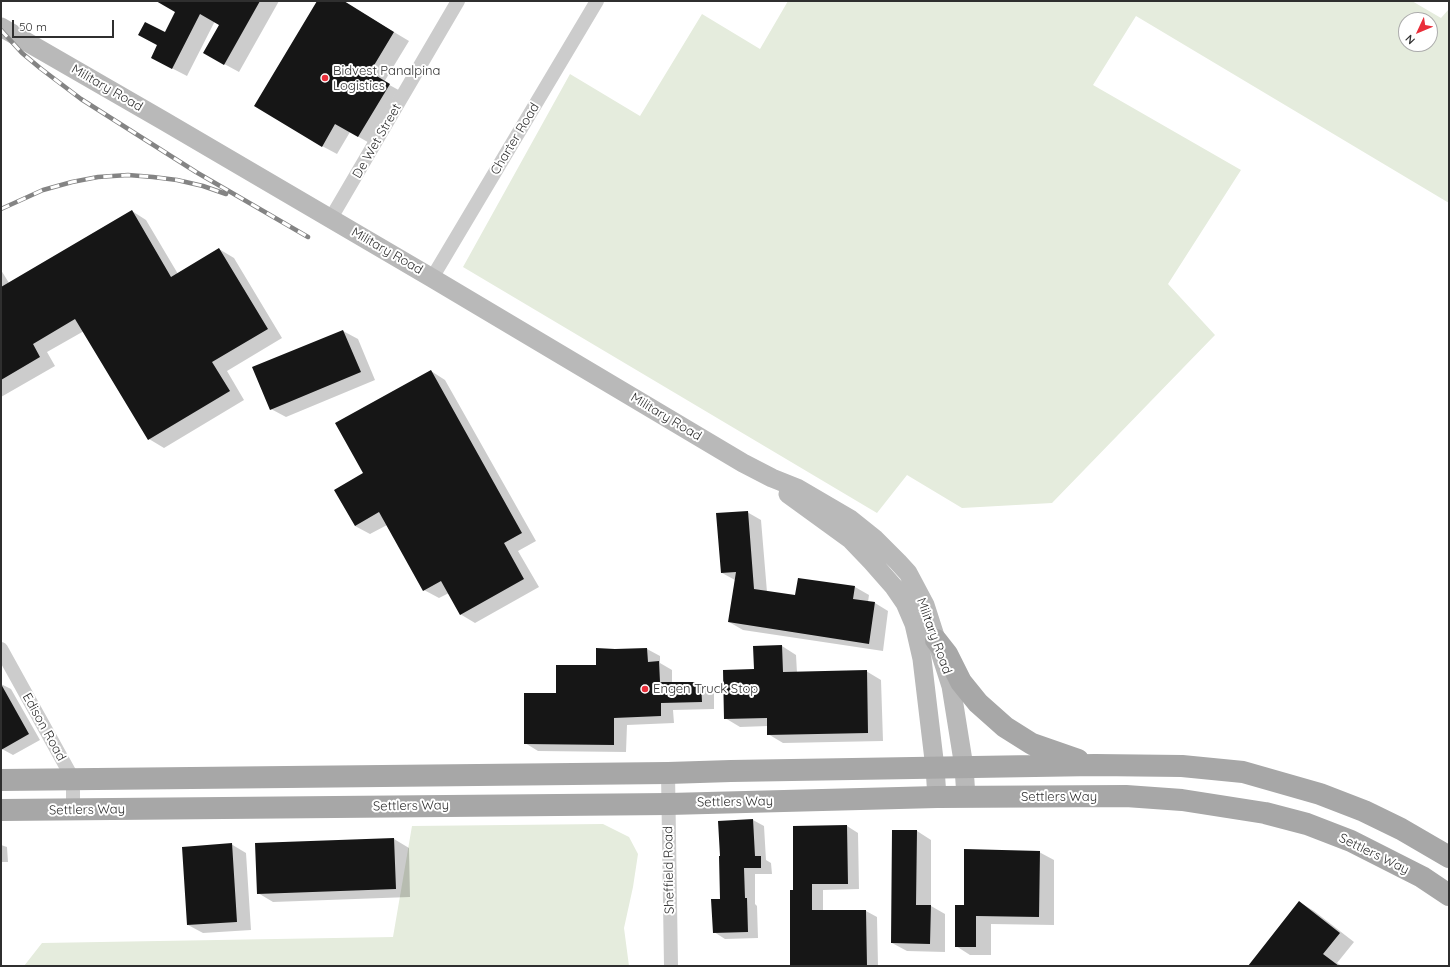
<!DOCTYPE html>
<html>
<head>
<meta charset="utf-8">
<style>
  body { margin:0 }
  #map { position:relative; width:1450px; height:967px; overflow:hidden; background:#fff; font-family:Quicksand,sans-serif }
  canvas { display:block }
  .frame { position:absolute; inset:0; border:2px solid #2f2f2f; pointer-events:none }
  .north { position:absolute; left:1398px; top:12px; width:40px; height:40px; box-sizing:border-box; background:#fff; border:1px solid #acacac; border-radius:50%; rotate:226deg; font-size:11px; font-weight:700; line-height:16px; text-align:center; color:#2f2f2f }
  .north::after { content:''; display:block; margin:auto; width:14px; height:18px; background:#e92e3a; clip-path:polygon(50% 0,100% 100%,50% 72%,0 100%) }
  .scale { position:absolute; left:12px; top:20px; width:102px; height:18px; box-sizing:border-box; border:2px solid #2f2f2f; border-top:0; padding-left:5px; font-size:12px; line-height:14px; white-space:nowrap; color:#2f2f2f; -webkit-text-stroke:3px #fff; paint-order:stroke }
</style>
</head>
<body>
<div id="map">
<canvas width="1450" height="967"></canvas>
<div class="frame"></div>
<div class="north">N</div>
<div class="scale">50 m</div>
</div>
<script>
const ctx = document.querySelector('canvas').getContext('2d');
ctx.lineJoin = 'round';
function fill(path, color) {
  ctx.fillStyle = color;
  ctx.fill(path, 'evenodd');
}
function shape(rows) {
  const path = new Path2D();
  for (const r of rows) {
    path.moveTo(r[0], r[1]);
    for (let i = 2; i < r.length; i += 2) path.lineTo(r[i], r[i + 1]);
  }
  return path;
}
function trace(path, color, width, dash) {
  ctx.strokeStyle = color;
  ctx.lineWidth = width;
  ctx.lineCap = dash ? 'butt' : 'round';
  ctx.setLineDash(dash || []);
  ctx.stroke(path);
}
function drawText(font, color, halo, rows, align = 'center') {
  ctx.font = font + ' Quicksand,sans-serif';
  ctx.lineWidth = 4;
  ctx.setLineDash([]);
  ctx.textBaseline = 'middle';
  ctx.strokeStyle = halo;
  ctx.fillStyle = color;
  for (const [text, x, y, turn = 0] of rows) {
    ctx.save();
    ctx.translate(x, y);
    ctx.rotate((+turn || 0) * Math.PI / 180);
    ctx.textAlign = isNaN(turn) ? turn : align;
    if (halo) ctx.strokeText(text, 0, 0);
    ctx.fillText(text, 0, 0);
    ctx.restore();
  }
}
const green = shape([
  [788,1,1412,1,1441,18,1449,9,1449,203,1136,16,1093,85,1241,170,1168,284,1215,335,1052,503,962,508,907,475,877,513,463,267,570,74,640,116,702,14,760,49],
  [1406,20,1430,20,1430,44,1406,44],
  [603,824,629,837,638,854,633,887,624,928,629,966,24,966,42,943,393,937,412,826]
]);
const shadow = shape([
  [158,1,279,1,239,72,204,53,221,24,215,21,187,76,152,58,158,46,139,35,165,33,176,11],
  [318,1,342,1,409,41,384,82,404,93,373,145,350,132,337,154,322,146],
  [132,211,146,220,178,274,219,249,234,258,282,338,227,371,244,400,164,448,149,439,84,331,47,352,55,366,1,397,1,270,9,283],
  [343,331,358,339,375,380,286,417,271,409],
  [431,371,445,380,536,541,518,551,539,587,475,623,460,614,449,593,439,598,424,590,387,525,370,534,355,526,365,474],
  [747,512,761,520,767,592,796,596,855,587,869,595,868,602,875,603,888,611,883,651,743,630,729,622,735,580,722,573],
  [782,646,796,655,797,673,866,671,881,680,883,741,783,743,768,734,768,726,740,727,725,718],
  [647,649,660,656,660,663,672,670,672,683,701,683,714,691,714,709,673,710,674,723,627,725,626,752,538,751,525,743,557,694,597,666,615,650],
  [1,684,11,689,40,740,13,755,2,749,1,746],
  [753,820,764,826,766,860,771,863,772,874,755,874,755,904,757,906,758,938,725,939,714,932,721,900],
  [847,826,858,833,859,889,823,890,823,911,866,911,877,917,878,966,791,966,794,891,794,827],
  [917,831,931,840,931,906,945,914,945,952,907,951,892,943],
  [394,839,409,848,410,897,273,902,258,893],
  [231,844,246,853,251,930,203,933,188,925],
  [1,845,7,847,8,862,2,862,2,874,1,874],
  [1039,852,1054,860,1054,925,991,924,991,955,970,955,956,946,964,906],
  [1299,902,1314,911,1354,942,1337,963,1342,966,1249,966]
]);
const building = shape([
  [156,1,260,1,224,65,203,53,219,25,200,14,172,69,151,58,157,45,138,35,145,22,165,32,175,12],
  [317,1,344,1,394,32,370,72,390,84,358,137,335,124,322,147,254,106],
  [132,210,171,277,219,248,268,329,212,362,230,391,148,440,75,319,33,344,40,357,1,380,1,287],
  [343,330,361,372,270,410,252,367],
  [431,370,522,533,504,543,524,579,460,615,441,581,423,591,379,512,355,526,334,490,363,473,335,423],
  [748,511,754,589,795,595,798,578,855,586,853,599,875,602,869,644,728,622,736,572,721,573,716,513],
  [782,645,783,672,867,670,868,733,767,735,767,718,724,719,723,670,754,669,753,646],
  [596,648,615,649,647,648,648,662,659,661,660,682,701,682,702,702,661,703,661,716,614,718,614,745,524,744,524,693,556,693,556,665,596,665],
  [1,684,29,734,1,750],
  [753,819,755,856,761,856,761,868,744,868,745,898,747,898,748,932,713,933,711,899,720,899,719,856,720,856,718,821],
  [847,825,848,884,812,884,812,910,866,910,867,966,790,966,790,890,793,890,793,826],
  [892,830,917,830,916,905,931,905,930,944,891,943],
  [394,838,396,889,257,894,255,843],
  [232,843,237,922,187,925,182,847],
  [964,849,1040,851,1039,917,976,916,976,947,955,947,955,905,964,905],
  [1299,901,1340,933,1323,954,1339,966,1248,966]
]);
const street = shape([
  [331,218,458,1],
  [432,278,597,1],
  [1,649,73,779,73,810],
  [668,773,671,966]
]);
const secondary = shape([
  [1,27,164,121,432,278,743,463,772,478,797,488,850,519,875,539,898,562,908,573,925,605,951,686,964,767,966,797],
  [788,494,850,539,872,562,894,587,905,603,914,624,922,659,935,768,937,797]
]);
const primary = shape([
  [936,640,947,654,961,682,978,703,1005,727,1032,744,1078,760],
  [1,780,668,773,731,771,1095,765,1182,766,1243,772,1320,794,1364,811,1401,829,1449,857],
  [1,810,669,804,937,797,1126,796,1182,800,1265,813,1307,824,1351,841,1422,877,1449,895]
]);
const rail = shape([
  [1,30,22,53,40,68,81,99,196,172,308,237],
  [1,209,43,190,72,182,98,177,128,175,153,177,177,180,203,186,226,194]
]);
const markers = [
  [325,78,4,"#e92e3a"],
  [645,689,4,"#e92e3a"]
];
const poiNames = [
  ["Bidvest Panalpina",333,71],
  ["Logistics",333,86],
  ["Engen Truck Stop",653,689]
];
const streetNames = [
  ["Military Road",107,88,30],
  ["Charter Road",515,139,-59],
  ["De Wet Street",377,141,-60],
  ["Military Road",387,251,30],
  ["Military Road",666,417,31],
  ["Military Road",934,636,70],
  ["Edison Road",44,727,61],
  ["Settlers Way",1059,797],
  ["Settlers Way",735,802,-1],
  ["Settlers Way",411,806,-1],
  ["Settlers Way",87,810,-1],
  ["Settlers Way",1374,854,26],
  ["Sheffield Road",669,870,-91]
];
fill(green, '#e5ecdd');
fill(shadow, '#0003');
fill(building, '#161616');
trace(street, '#ccc', 14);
trace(secondary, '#b9b9b9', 19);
trace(primary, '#a7a7a7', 22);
trace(rail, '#848484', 4.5);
trace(rail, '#fff', 3, [9]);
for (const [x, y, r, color] of markers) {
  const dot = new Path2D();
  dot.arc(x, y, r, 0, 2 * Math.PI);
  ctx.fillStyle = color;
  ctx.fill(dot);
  trace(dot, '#fff', 1.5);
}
drawText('13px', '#2f2f2f', '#fff', poiNames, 'left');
drawText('13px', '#2f2f2f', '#fff', streetNames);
</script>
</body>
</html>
